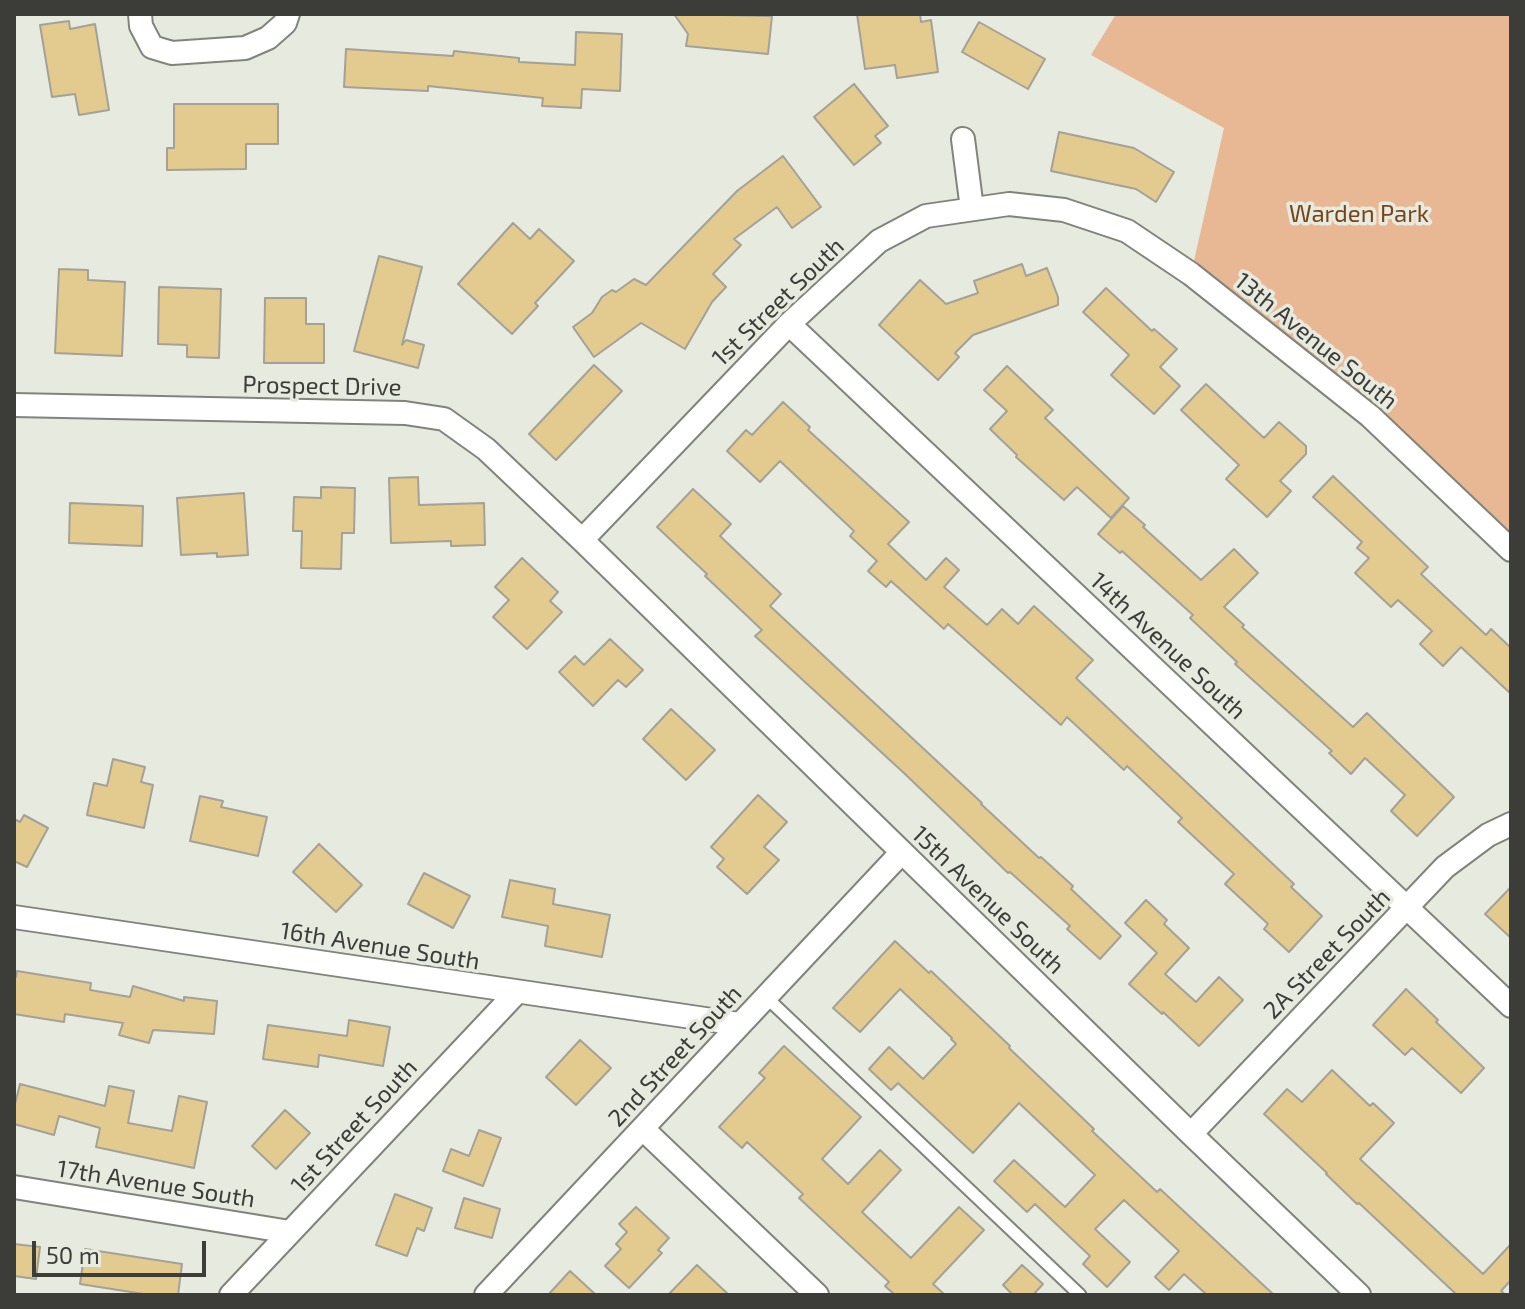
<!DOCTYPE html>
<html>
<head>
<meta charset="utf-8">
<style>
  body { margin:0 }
  #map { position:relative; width:1525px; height:1309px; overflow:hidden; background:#e7eadf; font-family:"Exo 2",sans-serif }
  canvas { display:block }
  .frame { position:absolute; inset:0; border:16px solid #3c3d39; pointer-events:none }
  .scale { position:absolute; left:32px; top:1241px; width:174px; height:36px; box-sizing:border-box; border:4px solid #3c3d39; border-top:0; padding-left:10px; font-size:24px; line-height:28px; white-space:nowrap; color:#3c3d39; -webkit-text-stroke:6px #e7eadf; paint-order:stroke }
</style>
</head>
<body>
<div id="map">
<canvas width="1525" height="1309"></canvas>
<div class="frame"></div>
<div class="scale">50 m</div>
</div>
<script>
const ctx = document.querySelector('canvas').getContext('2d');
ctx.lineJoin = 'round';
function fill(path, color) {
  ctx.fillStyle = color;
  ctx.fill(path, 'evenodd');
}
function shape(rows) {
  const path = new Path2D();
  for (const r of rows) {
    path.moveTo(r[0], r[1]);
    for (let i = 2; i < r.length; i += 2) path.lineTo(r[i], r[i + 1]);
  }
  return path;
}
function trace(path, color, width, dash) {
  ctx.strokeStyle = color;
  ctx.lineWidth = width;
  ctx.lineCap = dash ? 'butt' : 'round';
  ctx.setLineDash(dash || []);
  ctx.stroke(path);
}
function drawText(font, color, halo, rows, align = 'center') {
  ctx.font = font + ' "Exo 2",sans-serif';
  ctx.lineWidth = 7;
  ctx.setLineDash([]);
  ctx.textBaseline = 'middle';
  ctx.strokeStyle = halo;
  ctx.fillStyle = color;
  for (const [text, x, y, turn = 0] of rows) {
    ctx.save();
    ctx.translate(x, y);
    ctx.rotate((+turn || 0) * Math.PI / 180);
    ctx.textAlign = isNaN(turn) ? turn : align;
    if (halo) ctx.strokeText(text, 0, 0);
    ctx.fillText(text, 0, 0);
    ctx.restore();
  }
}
const green = shape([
  [1116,14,1511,14,1511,551,1191,274,1224,128,1091,55]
]);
const building = shape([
  [674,14,772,16,768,54,686,46,688,34,674,14],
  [857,14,920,14,921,22,931,20,938,72,897,78,895,65,865,69,857,14],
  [69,21,70,29,95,24,109,110,79,115,75,94,52,97,40,25,69,21],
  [979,22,1045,59,1028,89,962,52,979,22],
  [576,32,622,34,620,91,582,89,581,108,542,106,543,98,428,86,428,91,344,87,346,49,453,56,454,51,519,58,519,62,575,65,576,32],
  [854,84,888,126,875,136,881,143,854,165,814,117,854,84],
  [174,104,278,104,278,144,246,144,246,169,167,170,167,148,174,148,174,104],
  [1059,132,1134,148,1174,172,1156,202,1136,189,1051,171,1059,132],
  [783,156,821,207,792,228,777,207,734,239,741,245,713,274,726,287,712,302,685,349,641,323,594,357,573,327,592,313,602,297,612,290,616,292,634,279,646,285,737,191,783,156],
  [513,223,530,239,539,229,574,261,535,303,538,306,512,334,458,284,513,223],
  [379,256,422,267,402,345,406,340,424,345,418,368,354,351,379,256],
  [1022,264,1026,276,1047,268,1058,297,1058,305,973,335,955,353,959,357,938,380,879,325,920,280,946,304,978,293,974,281,1022,264],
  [59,269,88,270,88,280,125,282,122,356,55,353,59,269],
  [159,287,221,289,219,358,187,357,187,345,158,344,159,287],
  [1106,288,1152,331,1154,329,1177,349,1160,367,1180,386,1154,414,1111,375,1129,355,1083,312,1106,288],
  [265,298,306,298,306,324,324,324,324,363,264,363,265,298],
  [594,365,622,391,556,460,529,434,594,365],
  [1007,366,1053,410,1045,418,1129,498,1111,518,1077,487,1064,500,1016,457,1017,455,990,429,1007,411,984,390,1007,366],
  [1206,384,1264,438,1279,422,1306,446,1306,454,1280,481,1291,491,1267,517,1226,479,1239,465,1181,410,1206,384],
  [783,402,810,427,808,430,909,522,888,544,926,580,946,558,959,570,944,587,987,625,1002,609,1018,624,1034,606,1093,660,1076,678,1294,884,1291,887,1322,916,1289,952,1264,929,1268,924,1225,884,1234,874,1178,822,1182,818,1127,766,1124,770,1067,717,1061,725,948,624,944,629,891,581,886,587,868,571,877,561,850,536,854,531,780,461,760,482,727,451,746,430,752,435,783,402],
  [1333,476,1428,567,1421,574,1486,635,1491,629,1511,648,1511,694,1461,647,1443,666,1420,644,1432,631,1398,600,1391,607,1355,573,1369,558,1357,548,1362,542,1313,497,1333,476],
  [418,477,419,505,484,503,485,545,451,546,451,541,391,543,389,478,418,477],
  [321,487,355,488,354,533,342,533,341,569,301,568,302,531,293,531,294,497,321,498,321,487],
  [693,489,731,524,720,536,781,594,770,606,982,803,981,804,1039,858,1041,857,1073,886,1071,889,1121,936,1100,959,1067,929,1070,926,1010,872,1008,873,905,774,755,636,762,630,705,576,707,574,657,527,693,489],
  [244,493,248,555,217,557,217,553,181,555,177,498,244,493],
  [70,503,143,506,142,546,69,543,70,503],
  [1123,506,1145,525,1143,527,1201,580,1234,549,1258,573,1224,607,1244,625,1242,627,1353,727,1367,713,1454,797,1417,836,1391,811,1405,795,1365,758,1351,774,1329,753,1332,751,1235,664,1237,662,1190,618,1193,615,1122,551,1120,553,1098,534,1123,506],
  [522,558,558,592,550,601,562,612,527,649,493,617,509,600,495,587,522,558],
  [610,639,643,670,626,687,618,680,593,706,559,672,575,656,584,665,610,639],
  [671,709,715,750,686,780,643,739,671,709],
  [113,759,145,767,141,782,153,785,144,828,87,815,94,783,107,786,113,759],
  [758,795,787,822,764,847,779,860,747,894,717,867,724,859,711,847,758,795],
  [200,796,223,801,221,807,267,817,258,856,190,841,200,796],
  [24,815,48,828,27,867,14,861,14,819,20,822,24,815],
  [319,844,362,885,336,912,293,872,319,844],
  [424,873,470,896,453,928,408,904,424,873],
  [510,880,555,889,553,904,610,915,602,957,545,946,548,926,502,917,510,880],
  [1511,887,1511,938,1485,914,1511,887],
  [1146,900,1167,920,1164,924,1189,948,1165,974,1196,1002,1219,977,1243,1000,1199,1046,1163,1012,1162,1014,1129,984,1157,953,1125,923,1146,900],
  [895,941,929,973,931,971,1010,1046,1009,1048,1094,1129,1092,1131,1157,1192,1160,1189,1274,1295,1207,1295,1184,1274,1169,1290,1155,1277,1179,1251,1124,1200,1095,1229,1130,1262,1107,1287,1083,1264,1090,1256,1035,1204,1027,1212,994,1181,1014,1160,1065,1207,1095,1175,1019,1103,973,1153,898,1083,891,1090,869,1069,889,1047,923,1079,956,1044,951,1039,952,1038,900,989,860,1032,833,1008,895,941],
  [17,971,91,983,90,990,130,997,133,986,184,1001,184,997,217,1001,214,1034,153,1030,149,1043,119,1035,123,1023,65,1014,64,1022,14,1014,14,976,16,977,17,971],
  [1406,989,1438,1020,1436,1022,1484,1068,1461,1093,1412,1048,1405,1055,1373,1025,1406,989],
  [349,1020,390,1027,383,1066,319,1055,318,1067,263,1059,268,1025,347,1036,349,1020],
  [580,1040,611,1068,576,1105,546,1077,580,1040],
  [784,1046,861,1117,822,1159,848,1184,880,1150,901,1170,862,1212,911,1258,959,1207,984,1230,933,1284,945,1295,895,1295,885,1286,889,1282,799,1198,803,1194,747,1142,742,1148,719,1127,765,1078,759,1073,784,1046],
  [1332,1070,1370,1106,1373,1103,1394,1123,1360,1159,1483,1274,1511,1244,1511,1280,1501,1291,1506,1295,1457,1295,1359,1203,1357,1204,1326,1174,1327,1173,1264,1114,1287,1089,1302,1102,1332,1070],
  [20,1084,105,1106,109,1086,134,1091,128,1123,172,1131,179,1096,207,1102,194,1168,96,1147,100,1128,59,1116,54,1135,14,1124,14,1108,20,1084],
  [285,1110,310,1133,276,1169,252,1146,285,1110],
  [479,1130,501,1138,483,1186,443,1171,451,1149,469,1156,479,1130],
  [395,1194,432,1208,424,1231,417,1228,407,1256,376,1245,395,1194],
  [464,1198,500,1209,492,1238,455,1228,464,1198],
  [636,1207,669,1238,658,1250,662,1253,629,1288,605,1266,621,1249,616,1244,627,1232,619,1224,636,1207],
  [14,1244,40,1247,36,1279,14,1276,14,1244],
  [85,1249,182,1264,178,1295,150,1295,80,1284,85,1249],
  [697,1265,729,1295,668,1295,697,1265],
  [1022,1265,1043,1284,1033,1295,1013,1295,1003,1285,1022,1265],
  [570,1271,596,1295,548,1295,570,1271]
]);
const service = shape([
  [766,997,1080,1295]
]);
const minor = shape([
  [140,14,141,26,152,47,172,53,245,48,268,38,285,23,288,14],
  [963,139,972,209],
  [789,324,1511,1006],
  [14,405,405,413,444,419,486,449,582,540,1191,1134,1359,1295],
  [582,540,789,324,879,241,926,216,1009,204,1064,210,1127,231,1191,274,1370,416,1511,550],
  [14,917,739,1024],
  [643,1129,817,1295],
  [1191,1134,1445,867,1488,835,1511,824],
  [14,1187,290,1232],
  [231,1295,516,993],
  [486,1295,902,852]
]);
const parkNames = [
  ["Warden Park",1359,214]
];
const streetNames = [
  ["1st Street South",778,302,-44],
  ["13th Avenue South",1316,341,39],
  ["Prospect Drive",322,386,1],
  ["14th Avenue South",1168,646,43],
  ["15th Avenue South",988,900,44],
  ["16th Avenue South",380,946,9],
  ["2A Street South",1327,954,-46],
  ["2nd Street South",675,1056,-47],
  ["1st Street South",354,1126,-47],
  ["17th Avenue South",156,1184,9]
];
fill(green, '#e8b793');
fill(building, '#e3cb8f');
trace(building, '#a4a197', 2);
trace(service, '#81847a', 15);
trace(minor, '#81847a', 26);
trace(service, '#fff', 11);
trace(minor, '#fff', 22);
drawText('24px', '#774519', '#e7eadf', parkNames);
drawText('24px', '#3c3d39', '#e7eadf', streetNames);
</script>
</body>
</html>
